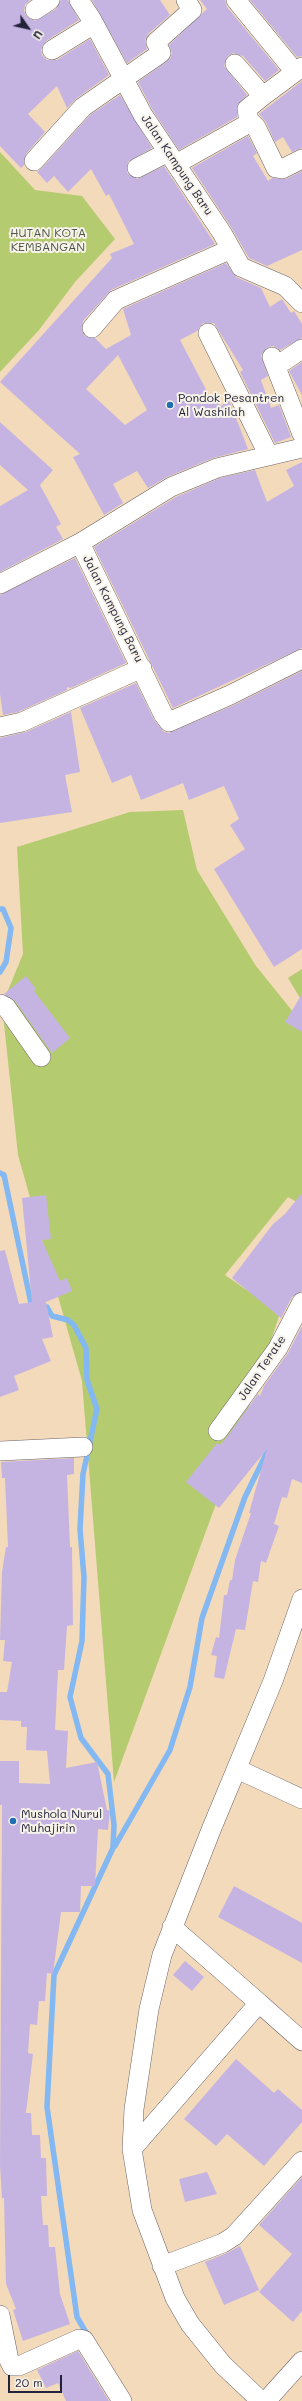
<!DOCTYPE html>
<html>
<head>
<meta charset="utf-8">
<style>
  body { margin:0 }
  #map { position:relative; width:302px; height:2401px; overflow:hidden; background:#f3daba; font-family:Mali,sans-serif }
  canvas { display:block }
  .north { position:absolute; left:8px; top:8px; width:40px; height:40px; -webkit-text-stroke:3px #f7f3e8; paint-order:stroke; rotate:124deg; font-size:11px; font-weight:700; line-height:16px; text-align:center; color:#22223b }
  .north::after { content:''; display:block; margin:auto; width:14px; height:18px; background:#22223b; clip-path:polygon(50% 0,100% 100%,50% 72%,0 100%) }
  .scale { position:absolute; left:8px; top:2375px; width:54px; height:18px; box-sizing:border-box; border:2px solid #22223b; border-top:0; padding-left:5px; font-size:12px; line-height:14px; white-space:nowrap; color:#22223b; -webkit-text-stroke:3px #f7f3e8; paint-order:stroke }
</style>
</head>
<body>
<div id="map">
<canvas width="302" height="2401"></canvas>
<div class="north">U</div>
<div class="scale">20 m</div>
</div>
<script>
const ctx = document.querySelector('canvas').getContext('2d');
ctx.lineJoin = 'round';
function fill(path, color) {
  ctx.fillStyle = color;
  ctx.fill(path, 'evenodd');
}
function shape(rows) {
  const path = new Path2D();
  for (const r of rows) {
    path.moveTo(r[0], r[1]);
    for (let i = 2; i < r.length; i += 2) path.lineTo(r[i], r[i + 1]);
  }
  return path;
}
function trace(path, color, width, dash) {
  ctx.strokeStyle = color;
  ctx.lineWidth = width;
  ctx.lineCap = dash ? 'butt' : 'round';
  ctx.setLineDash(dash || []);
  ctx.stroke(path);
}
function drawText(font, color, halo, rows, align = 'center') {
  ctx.font = font + ' Mali,sans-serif';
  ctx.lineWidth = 4;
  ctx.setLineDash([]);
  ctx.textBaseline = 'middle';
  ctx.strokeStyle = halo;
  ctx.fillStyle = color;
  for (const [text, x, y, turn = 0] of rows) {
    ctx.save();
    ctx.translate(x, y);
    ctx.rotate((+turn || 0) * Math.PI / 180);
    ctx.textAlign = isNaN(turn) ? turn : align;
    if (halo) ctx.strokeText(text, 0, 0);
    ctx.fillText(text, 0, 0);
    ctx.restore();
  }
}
const green = shape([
  [0,152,35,190,82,196,115,239,75,282,39,330,0,372],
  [183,810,197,870,256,966,302,1023,302,1205,288,1197,225,1275,280,1313,224,1482,114,1782,82,1381,18,1155,2,1005,23,954,17,847,130,812],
  [302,969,302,997,300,998,288,978]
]);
const stream = shape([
  [0,909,3,909,11,928,6,962,0,972],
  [0,1173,4,1175,32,1308,47,1307,52,1316,68,1320,74,1325,86,1348,87,1380,97,1409,83,1474,80,1529,84,1577,82,1641,70,1697,81,1738,108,1774,114,1825,113,1848,54,1975,47,2107,77,2317,88,2336],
  [115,1846,170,1750,190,1687,202,1618,245,1497,268,1450]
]);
const building = shape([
  [0,0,30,0,25,5,24,11,26,16,35,21,56,9,61,0,68,0,79,20,46,41,41,50,42,55,47,60,57,60,90,39,109,75,77,98,67,108,57,86,28,114,45,132,26,154,24,165,21,168,0,146],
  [92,0,160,0,170,15,148,34,145,40,147,49,127,63],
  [200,0,225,0,227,7,279,70,265,81,243,56,233,53,228,56,224,66,247,95,237,105,237,117,179,150,152,109,138,82,170,59,172,53,169,45,207,9],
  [250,0,302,0,302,56,297,57],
  [302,81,302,148,292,152,283,137,275,142,266,122,259,114],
  [120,95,152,148,128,162,127,173,137,179,164,166,215,244,111,290,83,321,82,331,85,336,95,338,106,349,131,335,123,309,226,263,236,277,261,288,270,307,282,299,291,313,294,311,302,324,302,338,280,350,274,346,268,347,261,355,268,376,261,380,271,408,279,405,291,437,275,443,240,372,243,370,214,323,203,323,197,331,180,340,211,399,214,397,221,406,229,400,248,449,213,458,167,477,148,488,137,471,113,484,123,503,104,515,73,457,80,454,0,382,112,258,110,254,134,244,109,194,106,196,91,169,68,192,54,176,47,183,37,172,42,168,90,115],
  [118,355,147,410,125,425,86,389],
  [248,136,257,153,253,156,268,181,272,178,286,179,302,171,302,250,267,266,249,258,231,227,192,168],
  [302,362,302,395,289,371],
  [0,422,53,470,40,485,61,524,56,527,63,539,0,572,0,506,28,490,0,465],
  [302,462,302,648,173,708,94,547,176,497,220,478,255,470,267,502,294,486,286,470],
  [75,558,126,663,71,688,67,687,67,690,18,712,3,715,0,694,0,595],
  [302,671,302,949,274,967,214,869,245,849,230,825,239,819,224,786,189,800,183,783,141,800,131,775,112,783,80,708,136,683,154,720,164,732,169,733,234,705],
  [71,712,80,772,65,775,72,812,0,823,0,738,26,732],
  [26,976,36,989,34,991,70,1038,52,1053,15,1001,4,994],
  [302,994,302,1032,285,1022],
  [302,1193,302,1291,292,1297,281,1318,232,1278,273,1224,285,1214],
  [46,1195,51,1239,42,1240,60,1281,67,1278,72,1291,46,1302,53,1337,42,1339,51,1361,14,1376,19,1390,0,1397,0,1251,5,1250,19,1304,32,1302,22,1198],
  [302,1326,302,1483,292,1479,287,1498,282,1497,274,1524,279,1526,274,1540,266,1563,261,1561,258,1582,253,1581,245,1630,236,1629,224,1679,214,1677,217,1656,211,1655,216,1637,219,1638,224,1595,227,1595,230,1580,232,1580,235,1560,251,1513,249,1513,267,1449,219,1508,186,1482,217,1443,220,1445,227,1437,258,1394,260,1396,264,1386,288,1353],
  [74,1458,74,1474,67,1475,70,1547,72,1547,73,1625,67,1626,64,1670,58,1670,55,1730,68,1731,66,1768,97,1762,107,1810,110,1811,108,1830,98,1829,95,1886,81,1886,80,1912,61,1912,53,1974,47,1973,45,2001,39,2001,37,2025,30,2024,28,2053,33,2054,26,2113,31,2113,32,2135,40,2135,41,2158,46,2158,47,2196,41,2196,43,2225,48,2225,49,2247,55,2247,60,2294,70,2324,23,2341,13,2310,16,2309,6,2284,4,2198,2,2198,0,2165,2,1805,0,1805,0,1761,19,1761,19,1783,50,1784,47,1751,26,1750,27,1727,21,1727,21,1721,0,1720,0,1692,7,1692,12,1662,3,1661,5,1640,0,1640,2,1572,6,1547,8,1547,5,1478,2,1478,1,1462],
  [234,1886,302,1923,302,1963,218,1917],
  [185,1961,204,1977,192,1991,173,1975],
  [236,2059,274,2093,278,2089,302,2110,302,2122,264,2166,227,2134,216,2146,184,2119],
  [207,2172,217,2194,185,2202,179,2179],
  [302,2177,302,2311,293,2322,259,2292,292,2254,259,2225],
  [240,2246,259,2290,224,2305,205,2262,227,2253],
  [78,2351,109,2401,66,2401,58,2383,46,2388,37,2370]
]);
const minor = shape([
  [79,0,92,20,143,115,222,233,241,267,285,286,302,303],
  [236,0,295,72],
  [35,10,50,0],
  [52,50,94,24],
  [235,64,263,96,302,67],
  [249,122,247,109,263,96],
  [34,161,83,107,161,53,156,42,192,10,186,0],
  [176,164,251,122,256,127,276,168,282,169,302,159],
  [137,168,168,152],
  [92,328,116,300,231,249],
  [208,333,269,456],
  [272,357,302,434],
  [284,361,302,349],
  [302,448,217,468,171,487,80,543,163,714,169,722,230,695,302,659],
  [0,584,80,543],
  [0,727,22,722,142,668],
  [0,1004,6,1007,41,1057],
  [218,1431,278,1348,302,1302],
  [0,1451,83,1447],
  [237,1769,302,1799],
  [259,2003,302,2041],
  [132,2149,259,2003,172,1927],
  [162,2266,223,2243,234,2236,302,2161],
  [0,2315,9,2360,12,2366,19,2366,79,2339,84,2340,122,2401],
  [261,2401,223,2365,190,2324,175,2298,142,2210,132,2149,134,2109,149,2009,162,1955,211,1830,273,1681,302,1599],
  [266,2401,302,2361]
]);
const markers = [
  [170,405,4,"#1f6fb2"],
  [13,1821,4,"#1f6fb2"]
];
const streetNames = [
  ["Jalan Kampung Baru",177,165,56],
  ["Jalan Kampung Baru",113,609,63],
  ["Jalan Terate",262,1368,-56]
];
const parkNames = [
  ["HUTAN KOTA",48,233],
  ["KEMBANGAN",48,247]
];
const poiNames = [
  ["Pondok Pesantren",178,398],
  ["Al Washilah",178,412],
  ["Mushola Nurul",21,1814],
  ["Muhajirin",21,1828]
];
fill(green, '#b5cb6f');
trace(stream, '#83b8f2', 5.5);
fill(building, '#c5b4e2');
trace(minor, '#6b6267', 20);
trace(minor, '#fff', 19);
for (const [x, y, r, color] of markers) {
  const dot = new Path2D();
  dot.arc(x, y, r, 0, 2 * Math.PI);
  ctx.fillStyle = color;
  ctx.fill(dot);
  trace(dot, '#f7f3e8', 1.5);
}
drawText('12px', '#22223b', '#f7f3e8', streetNames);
drawText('12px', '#4e554b', '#f7f3e8', parkNames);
drawText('12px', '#22223b', '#f7f3e8', poiNames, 'left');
</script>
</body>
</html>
